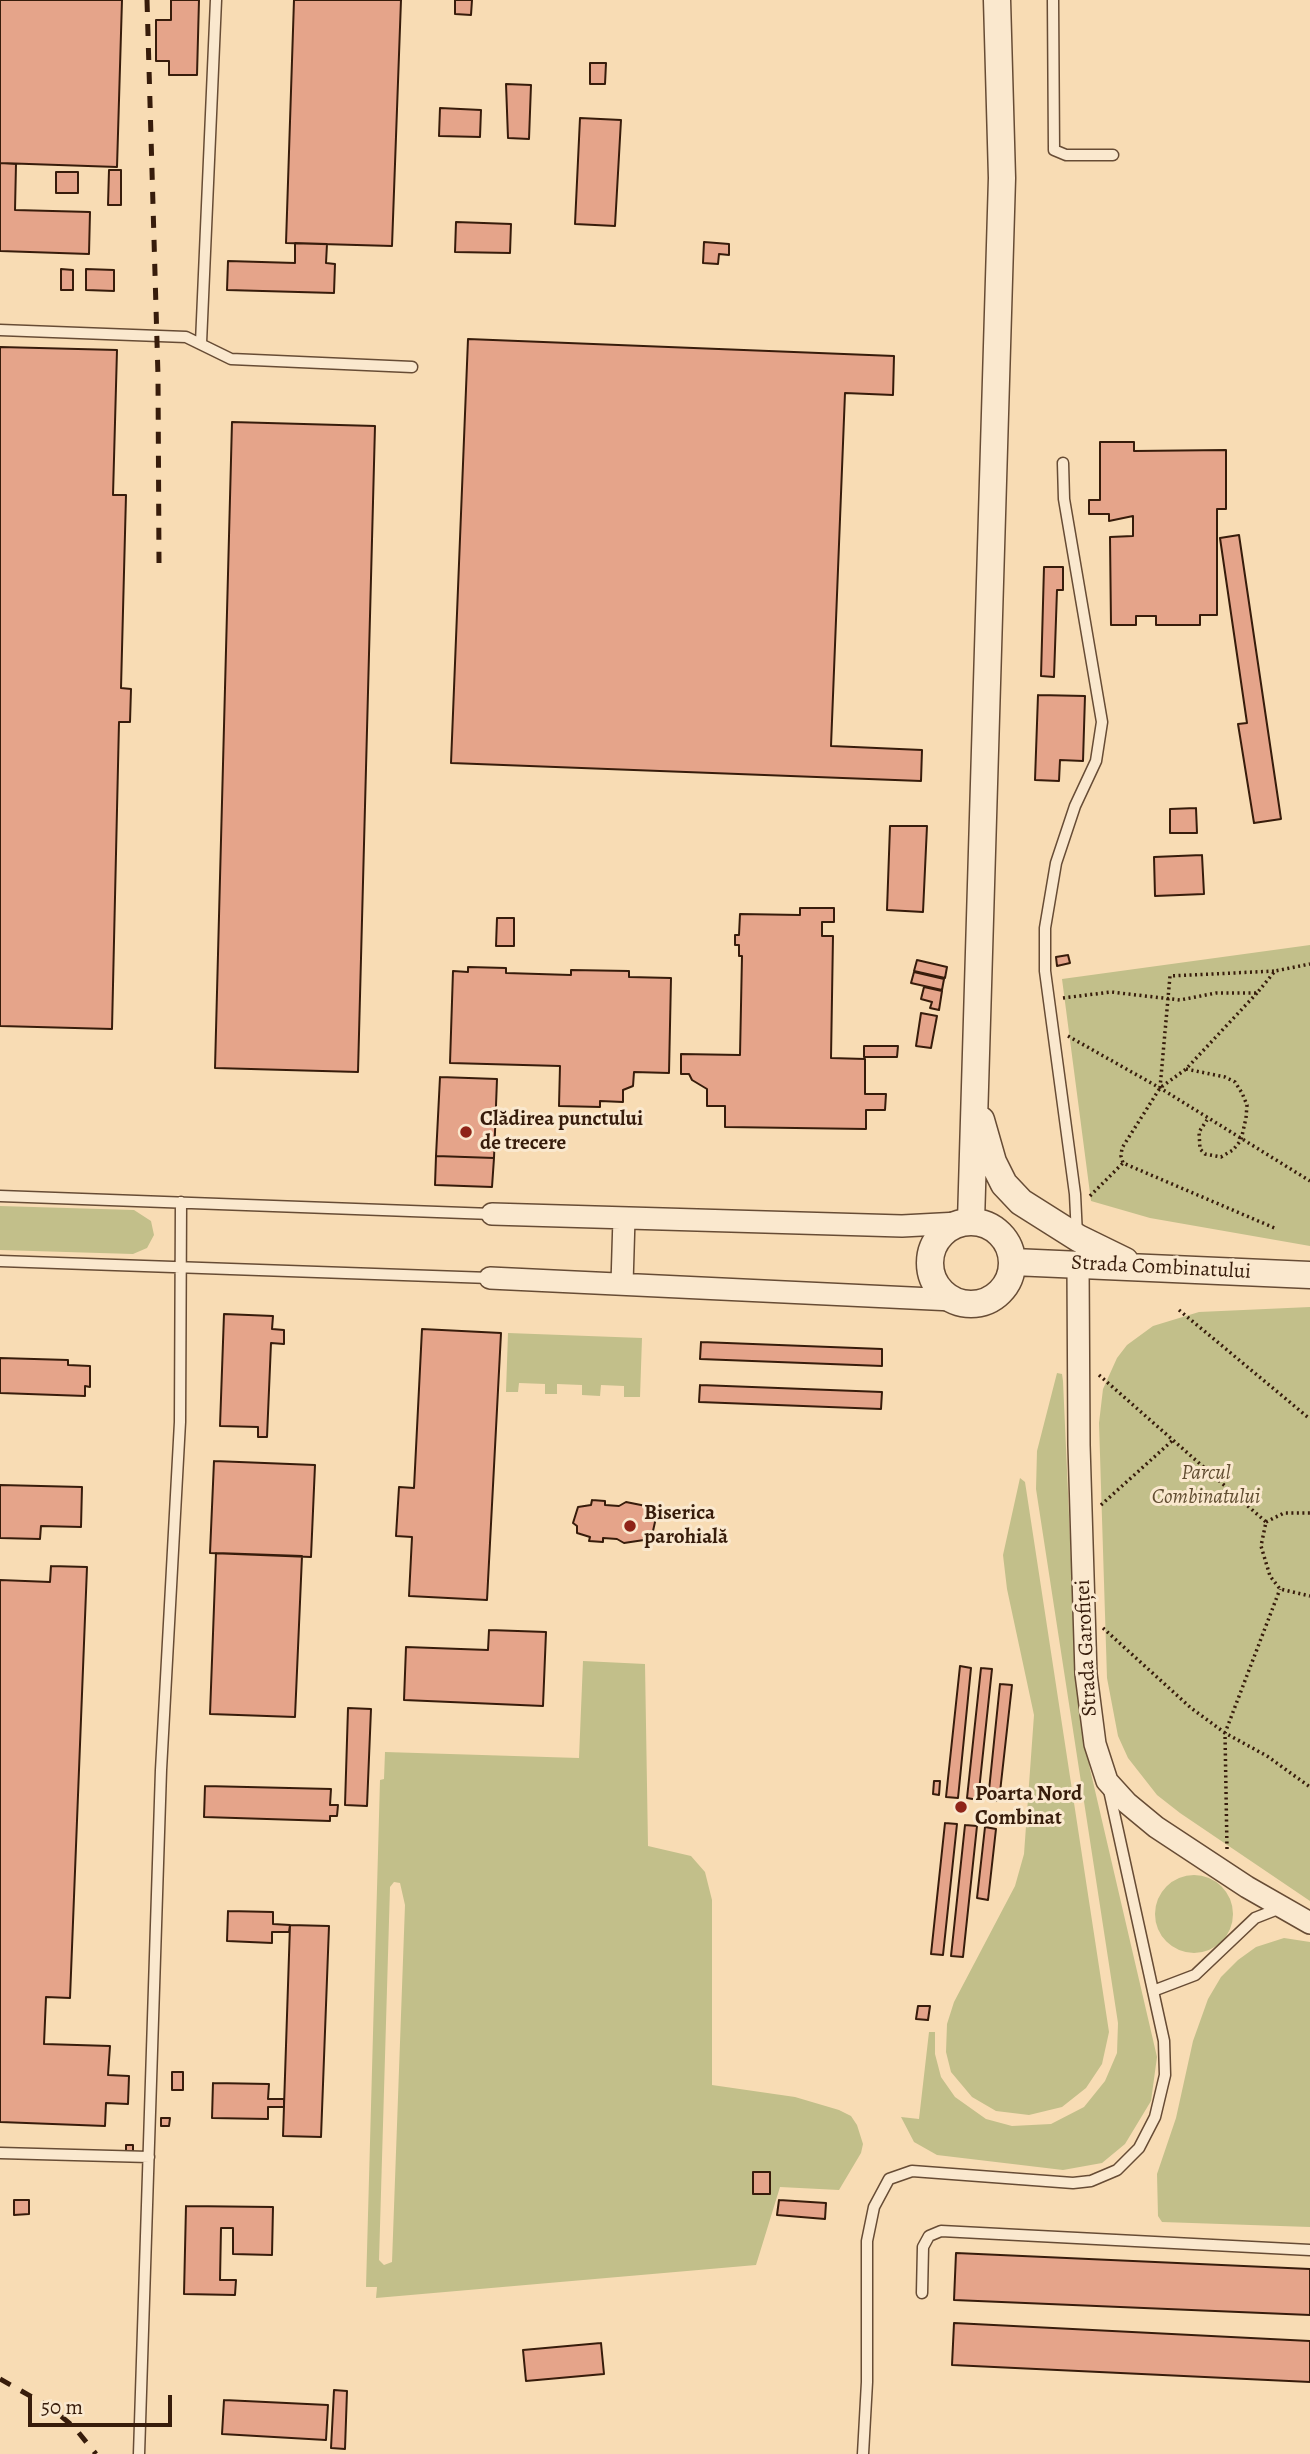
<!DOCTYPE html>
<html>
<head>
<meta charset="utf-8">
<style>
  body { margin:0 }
  #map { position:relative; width:1310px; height:2454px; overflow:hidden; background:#f8dcb4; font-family:Alegreya,serif }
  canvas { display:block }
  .scale { position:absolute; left:28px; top:2395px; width:144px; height:32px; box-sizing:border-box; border:4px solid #371c0b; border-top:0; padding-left:9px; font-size:21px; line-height:24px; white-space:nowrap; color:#371c0b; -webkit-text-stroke:5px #fae8ce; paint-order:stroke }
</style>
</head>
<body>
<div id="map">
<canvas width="1310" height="2454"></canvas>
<div class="scale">50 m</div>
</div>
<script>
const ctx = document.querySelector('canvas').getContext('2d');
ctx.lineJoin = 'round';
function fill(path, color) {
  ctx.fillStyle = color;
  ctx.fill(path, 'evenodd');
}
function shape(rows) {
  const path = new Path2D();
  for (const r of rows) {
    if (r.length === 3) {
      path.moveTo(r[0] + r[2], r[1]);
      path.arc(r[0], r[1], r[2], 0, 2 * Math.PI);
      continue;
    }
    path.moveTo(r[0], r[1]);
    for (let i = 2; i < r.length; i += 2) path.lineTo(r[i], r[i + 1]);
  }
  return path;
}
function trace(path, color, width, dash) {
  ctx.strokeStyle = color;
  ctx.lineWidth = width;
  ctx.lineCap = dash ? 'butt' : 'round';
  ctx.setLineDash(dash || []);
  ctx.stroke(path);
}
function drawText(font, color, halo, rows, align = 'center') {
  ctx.font = font + ' Alegreya,serif';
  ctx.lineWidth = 6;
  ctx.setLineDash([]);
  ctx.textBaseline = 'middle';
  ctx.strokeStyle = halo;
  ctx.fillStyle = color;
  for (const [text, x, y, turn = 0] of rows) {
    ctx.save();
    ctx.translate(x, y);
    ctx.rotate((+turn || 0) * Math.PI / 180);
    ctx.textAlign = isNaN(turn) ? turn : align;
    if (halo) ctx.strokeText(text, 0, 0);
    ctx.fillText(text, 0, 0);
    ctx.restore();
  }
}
const green = shape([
  [1310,945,1310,1246,1150,1218,1091,1201,1062,979],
  [0,1206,134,1210,151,1221,154,1235,147,1248,133,1254,0,1250],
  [1310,1307,1310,1901,1180,1813,1157,1795,1128,1758,1118,1736,1107,1678,1099,1423,1103,1389,1117,1358,1127,1345,1153,1326,1199,1312],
  [508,1333,642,1338,640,1397,624,1397,624,1386,601,1385,600,1396,582,1395,582,1385,557,1384,557,1394,545,1394,545,1384,519,1383,518,1392,506,1392],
  [1057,1373,1062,1374,1063,1381,1077,1695,1090,1769,1157,2057,1151,2101,1125,2144,1102,2163,1063,2170,937,2155,914,2142,901,2117,919,2119,929,2032,935,2032,935,2054,941,2077,955,2097,986,2119,1012,2126,1051,2124,1084,2107,1105,2081,1117,2053,1118,2023,1036,1489,1037,1451],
  [1020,1478,1025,1482,1109,2032,1102,2064,1086,2088,1062,2107,1029,2115,996,2111,972,2097,951,2072,946,2052,947,2024,954,2002,1015,1886,1024,1854,1034,1715,1007,1589,1003,1555],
  [583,1661,645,1664,648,1846,691,1856,705,1872,712,1900,712,2085,795,2097,839,2110,851,2116,857,2125,863,2144,861,2153,839,2190,780,2187,756,2265,376,2298,377,2287,366,2287,380,1780,384,1779,385,1752,579,1758],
  [394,1882,400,1883,405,1905,392,2262,384,2265,379,2260,390,1887],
  [770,2172,770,2194,753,2194],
  [1194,1914,39],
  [1284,1938,1310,1942,1310,2227,1162,2222,1158,2216,1157,2174,1176,2118,1193,2041,1208,1999,1221,1977,1238,1960,1256,1947]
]);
const building = shape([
  [0,0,122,0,117,167,0,163,0,0],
  [171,0,199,0,197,75,169,75,169,61,156,61,156,20,171,20,171,0],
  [294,0,401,0,392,246,286,243,294,0],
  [455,0,472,0,471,15,455,14,455,0],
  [590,63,606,63,605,84,590,84,590,63],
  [506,84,531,85,529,139,508,138,506,84],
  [440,108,481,110,480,137,439,136,440,108],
  [580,118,621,120,615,226,575,224,580,118],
  [0,163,16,164,15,210,90,212,89,254,0,251,0,163],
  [109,170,121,170,121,205,108,205,109,170],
  [56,172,78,172,78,193,56,193,56,172],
  [456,222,511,224,510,253,455,252,456,222],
  [704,242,729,244,729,255,719,254,718,264,703,263,704,242],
  [295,243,327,244,326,263,335,264,334,293,227,290,228,261,295,263,295,243],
  [61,269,73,270,73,290,61,290,61,269],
  [86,269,114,270,114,291,86,290,86,269],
  [468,339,894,356,893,395,845,393,831,746,922,750,921,781,451,763,468,339],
  [0,347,117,350,113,495,126,495,121,688,131,689,130,722,119,722,112,1029,0,1026,0,347],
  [232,422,375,426,358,1072,215,1068,232,422],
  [1100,442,1134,442,1134,451,1226,450,1226,509,1217,509,1217,615,1200,615,1200,625,1156,625,1156,616,1136,616,1136,625,1111,625,1110,537,1133,536,1133,516,1109,521,1109,514,1089,514,1089,500,1100,500,1100,442],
  [1239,535,1281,819,1254,823,1238,724,1247,723,1220,538,1239,535],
  [1044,567,1063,567,1063,590,1057,590,1054,677,1041,676,1044,567],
  [1038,695,1085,696,1083,761,1060,760,1059,781,1035,780,1038,695],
  [1196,808,1197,833,1170,833,1170,809,1196,808],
  [890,826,927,826,923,912,887,910,890,826],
  [1202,855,1204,894,1155,896,1154,857,1202,855],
  [800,908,834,908,834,922,822,922,822,936,833,936,831,1058,865,1059,865,1094,886,1094,885,1110,866,1110,866,1129,725,1127,725,1106,707,1106,707,1089,692,1080,689,1074,681,1074,681,1054,740,1055,742,956,739,956,739,945,735,945,735,935,739,935,740,914,800,915,800,908],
  [497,918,514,918,514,946,496,946,497,918],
  [1068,955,1070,963,1057,966,1056,957,1068,955],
  [917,960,947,967,945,978,914,971,917,960],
  [468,967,506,968,506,973,571,975,571,970,629,971,629,977,671,978,669,1073,634,1072,633,1086,623,1090,623,1102,600,1101,600,1107,559,1106,560,1066,450,1063,453,971,468,972,468,967],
  [914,972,944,979,942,990,911,983,914,972],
  [924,987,942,991,939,1010,930,1008,932,1002,921,999,924,987],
  [921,1013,937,1016,931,1048,916,1046,921,1013],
  [864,1046,898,1046,897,1057,864,1057,864,1046],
  [440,1077,497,1079,494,1158,436,1156,440,1077],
  [436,1156,494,1158,492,1187,435,1185,436,1156],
  [224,1314,273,1316,272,1329,284,1330,284,1344,271,1343,267,1437,258,1437,258,1427,220,1426,224,1314],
  [422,1329,501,1333,487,1600,409,1596,412,1537,396,1536,399,1487,414,1488,422,1329],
  [701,1342,882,1349,882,1366,700,1359,701,1342],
  [0,1358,68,1360,68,1365,90,1366,90,1387,85,1386,85,1396,0,1393,0,1358],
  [700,1385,882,1392,881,1409,699,1402,700,1385],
  [214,1461,315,1465,311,1557,210,1553,214,1461],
  [0,1485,82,1487,81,1527,41,1526,40,1539,0,1538,0,1485],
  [592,1500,605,1501,605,1505,619,1506,626,1502,646,1506,646,1512,652,1514,655,1522,653,1531,644,1536,644,1540,624,1543,617,1539,603,1538,603,1542,589,1541,590,1537,577,1533,577,1526,573,1523,578,1507,591,1505,592,1500],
  [216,1553,302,1556,295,1717,210,1714,216,1553],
  [51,1566,87,1567,70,1998,46,1997,44,2044,110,2046,108,2075,129,2076,128,2104,106,2103,105,2126,0,2122,0,1580,50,1582,51,1566],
  [489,1630,546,1632,543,1706,404,1700,406,1647,488,1650,489,1630],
  [960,1666,971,1668,958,1798,946,1797,960,1666],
  [981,1668,992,1669,978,1800,967,1798,981,1668],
  [1000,1684,1012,1685,999,1801,988,1800,1000,1684],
  [348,1708,371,1709,367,1806,345,1805,348,1708],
  [934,1781,940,1781,939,1795,933,1794,934,1781],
  [205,1786,331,1789,330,1805,338,1805,337,1816,330,1816,330,1821,204,1817,205,1786],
  [945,1823,957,1824,943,1955,931,1954,945,1823],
  [965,1825,977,1826,963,1957,951,1956,965,1825],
  [985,1827,996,1829,988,1900,977,1898,985,1827],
  [228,1911,273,1912,273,1924,290,1925,289,1932,272,1932,272,1943,227,1941,228,1911],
  [290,1925,329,1926,321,2137,283,2136,290,1925],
  [918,2006,930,2006,928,2020,916,2019,918,2006],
  [172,2072,183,2072,183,2090,172,2090,172,2072],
  [213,2083,269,2084,268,2099,284,2099,284,2107,268,2107,268,2119,212,2118,213,2083],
  [161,2118,170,2118,169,2126,161,2126,161,2118],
  [126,2145,133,2145,133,2151,126,2151,126,2145],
  [753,2172,770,2172,770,2194,753,2194,753,2172],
  [14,2200,29,2200,29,2214,14,2215,14,2200],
  [779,2200,826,2203,825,2219,777,2215,779,2200],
  [186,2206,273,2207,272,2255,233,2254,233,2228,221,2228,220,2280,236,2280,235,2295,184,2294,186,2206],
  [956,2253,1310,2269,1310,2315,954,2300,956,2253],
  [954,2323,1310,2341,1310,2382,952,2365,954,2323],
  [601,2343,604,2374,526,2381,523,2350,601,2343],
  [334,2390,347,2391,345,2449,331,2448,334,2390],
  [224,2400,328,2405,326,2440,222,2434,224,2400]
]);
const path = shape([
  [1257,993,1186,1069,1160,1088,1122,1148,1121,1156,1123,1163,1277,1229],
  [1063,998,1111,992,1180,1000,1216,993,1257,993,1275,971,1310,964],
  [1068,1036,1160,1088,1310,1181],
  [1186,1069,1225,1077,1235,1082,1242,1093,1247,1105,1246,1118,1241,1140,1233,1150,1221,1157,1205,1154,1200,1149,1199,1132,1207,1120],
  [1160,1088,1170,976,1275,971],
  [1090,1196,1123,1163],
  [1179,1310,1310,1419],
  [1099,1375,1266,1522,1261,1546,1270,1576,1280,1589,1310,1596],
  [1101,1505,1173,1440],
  [1266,1522,1284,1513,1310,1513],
  [1103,1628,1191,1708,1225,1733,1267,1756,1310,1787],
  [1227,1849,1225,1733,1280,1589]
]);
const service = shape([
  [1053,0,1054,150,1066,155,1113,155],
  [0,330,186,337,231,359,412,367],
  [201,343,216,0],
  [1063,463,1064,499,1102,722,1096,761,1075,806,1056,863,1045,928,1045,971,1075,1194,1077,1236],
  [0,1196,492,1214],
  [0,1261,490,1278],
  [1153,1991,1195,1975,1255,1918,1283,1907],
  [0,2153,149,2157],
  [922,2293,923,2247,929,2236,941,2231,1310,2250],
  [139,2454,161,1770,180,1422,181,1202],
  [863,2454,867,2382,867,2241,874,2207,889,2179,912,2171,1073,2183,1091,2181,1117,2170,1139,2148,1155,2117,1165,2075,1164,2041,1109,1790]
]);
const minor = shape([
  [492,1214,902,1226,959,1223],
  [1078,1264,1079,1445,1086,1674,1095,1744,1107,1781,1127,1803,1156,1827,1247,1887,1310,1923],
  [490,1278,953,1300],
  [622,1284,624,1218]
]);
const tertiary = shape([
  [981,1120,993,1162,1004,1184,1021,1202,1078,1238,1125,1261],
  [971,1221,1002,178,997,0],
  [971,1263,41],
  [1013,1262,1310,1275]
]);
const rail = shape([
  [147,0,158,376,159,563],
  [0,2379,50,2407,74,2427,96,2454]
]);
const markers = [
  [466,1132,7,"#8f2418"],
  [630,1526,7,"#8f2418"],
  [961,1807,7,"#8f2418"]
];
const poiNames = [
  ["Clădirea punctului",480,1120],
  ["de trecere",480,1144],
  ["Biserica",644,1514],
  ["parohială",644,1538],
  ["Poarta Nord",975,1795],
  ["Combinat",975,1819]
];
const streetNames = [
  ["Strada Combinatului",1161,1268,3],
  ["Strada Garofiței",1087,1648,-93]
];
const parkNames = [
  ["Parcul",1206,1474],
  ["Combinatului",1206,1498]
];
fill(green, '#c2bf8a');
fill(building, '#e5a48a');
trace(building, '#371c0b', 2);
trace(service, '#674c35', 13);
trace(minor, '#674c35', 24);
trace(tertiary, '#674c35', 29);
trace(path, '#371c0b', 3.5, [2, 3.5]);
trace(service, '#fae8ce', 10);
trace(minor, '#fae8ce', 21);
trace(tertiary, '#fae8ce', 26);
trace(rail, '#371c0b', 5, [12, 12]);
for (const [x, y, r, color] of markers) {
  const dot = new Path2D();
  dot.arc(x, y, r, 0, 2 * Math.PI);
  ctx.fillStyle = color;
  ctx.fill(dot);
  trace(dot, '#fae8ce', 2.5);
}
drawText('bold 21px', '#371c0b', '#fae8ce', poiNames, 'left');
drawText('21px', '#371c0b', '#fae8ce', streetNames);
drawText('italic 21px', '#614d31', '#fae8ce', parkNames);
</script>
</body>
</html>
